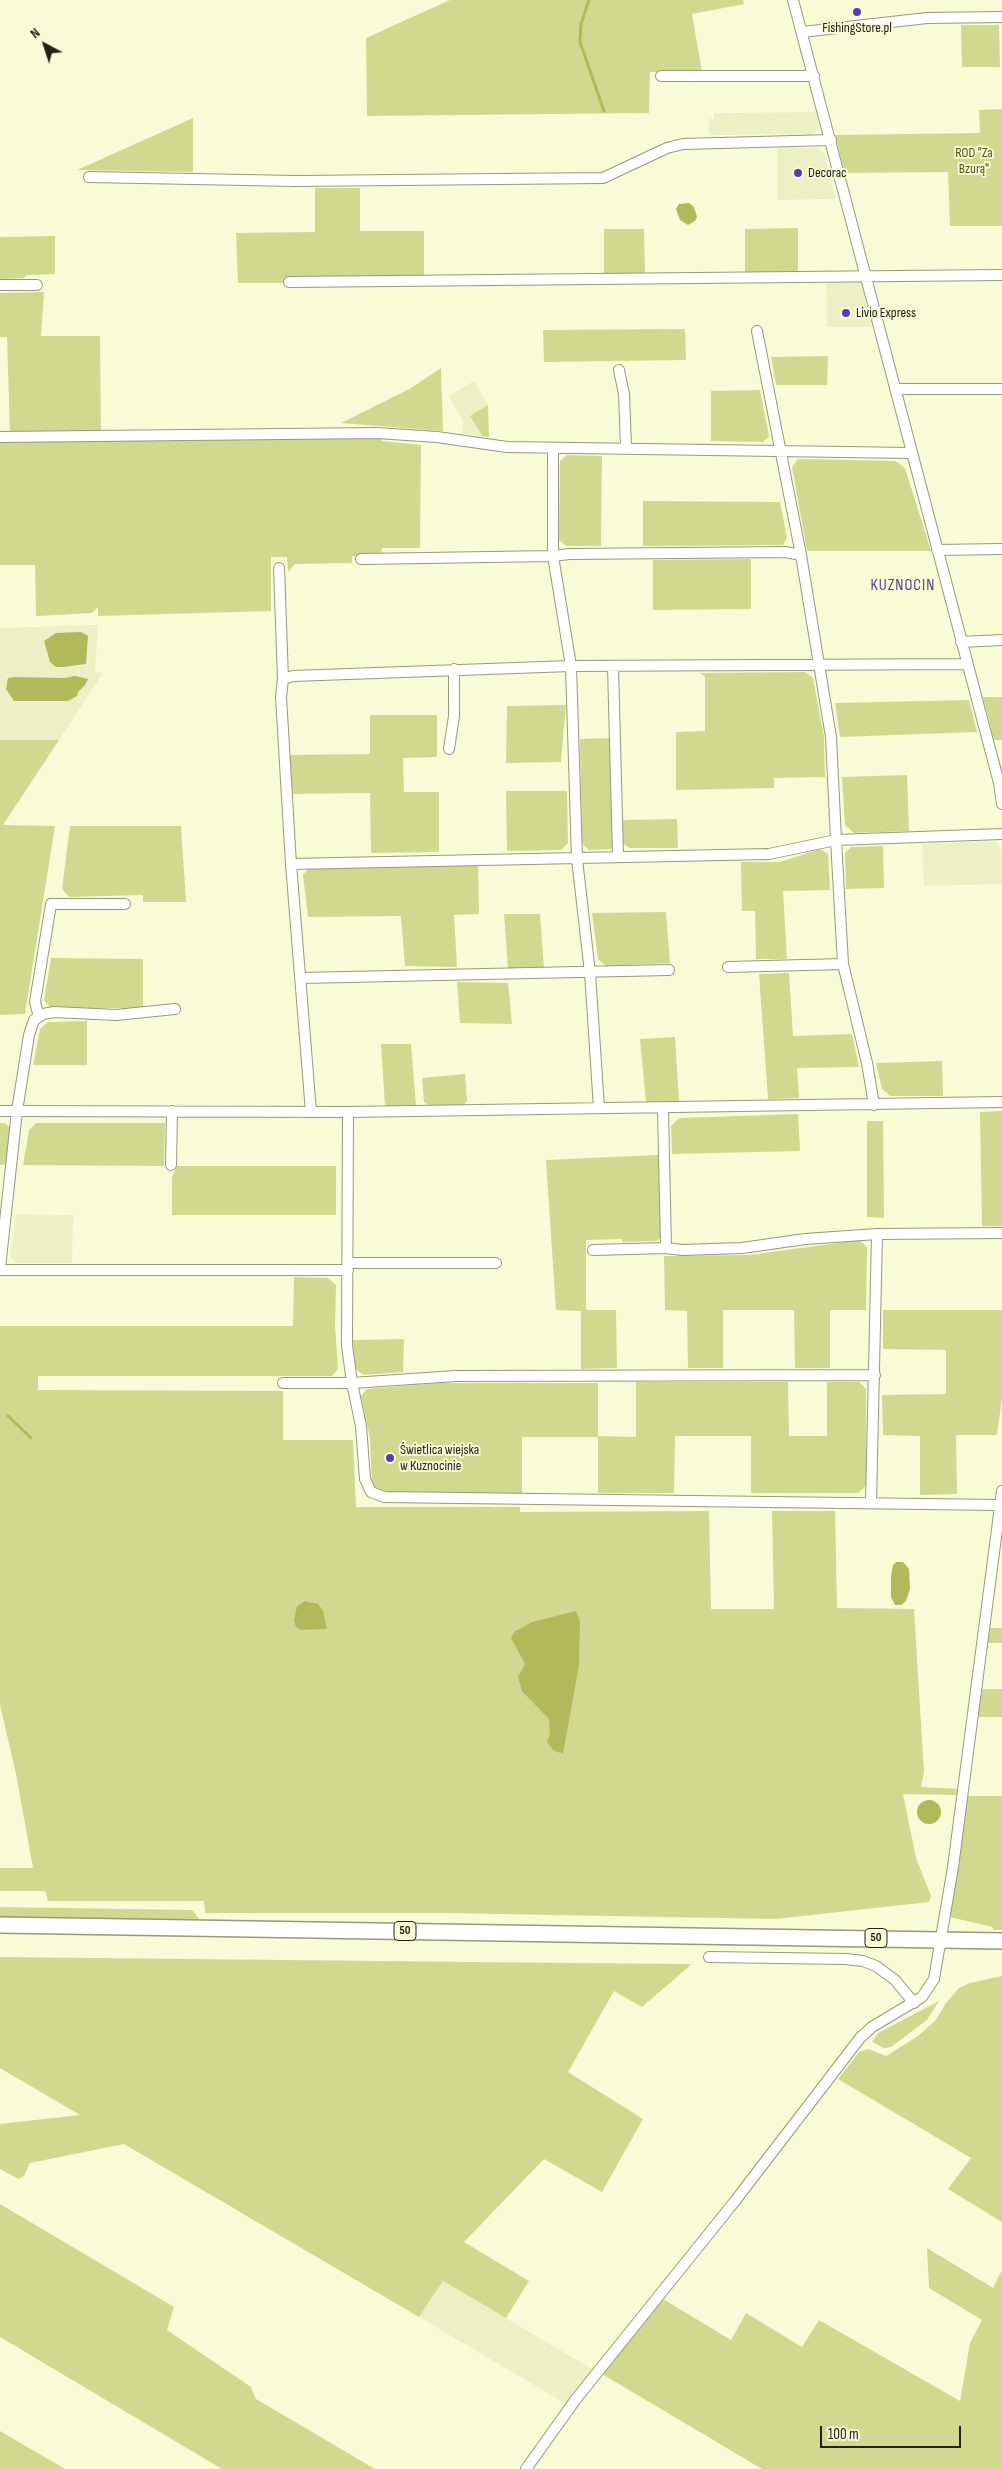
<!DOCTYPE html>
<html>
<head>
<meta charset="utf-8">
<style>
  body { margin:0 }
  #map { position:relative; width:1002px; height:2469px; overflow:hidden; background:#f7fcd7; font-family:"Sofia Sans Condensed",sans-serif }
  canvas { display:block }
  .north { position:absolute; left:20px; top:20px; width:50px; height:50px; -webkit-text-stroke:4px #f7fcd7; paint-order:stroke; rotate:320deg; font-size:14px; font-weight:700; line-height:20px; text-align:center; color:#212315 }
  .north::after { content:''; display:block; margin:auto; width:18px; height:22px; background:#212315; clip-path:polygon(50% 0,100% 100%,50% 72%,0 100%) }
  .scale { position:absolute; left:820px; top:2426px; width:141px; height:22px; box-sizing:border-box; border:2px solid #212315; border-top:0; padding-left:6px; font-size:15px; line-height:18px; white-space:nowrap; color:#212315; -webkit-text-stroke:4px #f7fcd7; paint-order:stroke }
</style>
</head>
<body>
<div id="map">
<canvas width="1002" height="2469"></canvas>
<div class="north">N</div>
<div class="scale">100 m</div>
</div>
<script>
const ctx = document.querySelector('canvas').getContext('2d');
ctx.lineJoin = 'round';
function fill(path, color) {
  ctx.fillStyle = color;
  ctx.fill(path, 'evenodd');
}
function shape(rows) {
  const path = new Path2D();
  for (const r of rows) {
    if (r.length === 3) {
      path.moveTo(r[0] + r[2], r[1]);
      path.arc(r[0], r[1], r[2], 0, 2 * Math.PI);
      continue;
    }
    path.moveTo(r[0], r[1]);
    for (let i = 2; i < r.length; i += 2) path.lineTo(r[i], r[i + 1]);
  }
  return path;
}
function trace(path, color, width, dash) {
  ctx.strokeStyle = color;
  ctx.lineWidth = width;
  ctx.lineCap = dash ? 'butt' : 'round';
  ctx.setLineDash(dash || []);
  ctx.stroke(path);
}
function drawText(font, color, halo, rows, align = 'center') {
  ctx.font = font + ' "Sofia Sans Condensed",sans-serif';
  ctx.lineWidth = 4;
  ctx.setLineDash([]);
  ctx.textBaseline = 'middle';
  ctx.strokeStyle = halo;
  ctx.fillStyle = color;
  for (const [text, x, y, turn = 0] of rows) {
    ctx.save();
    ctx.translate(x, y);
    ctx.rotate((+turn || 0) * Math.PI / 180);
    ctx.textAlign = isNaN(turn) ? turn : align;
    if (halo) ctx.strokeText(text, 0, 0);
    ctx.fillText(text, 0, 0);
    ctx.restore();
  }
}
const built = shape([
  [815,112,820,128,813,134,709,135,709,119,714,119,713,113],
  [777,148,817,148,824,153,836,199,777,200],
  [861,282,872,327,827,327,826,283],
  [474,381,488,405,470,417,485,442,480,441,476,435,463,434,463,421,448,396],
  [98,625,95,672,103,673,59,740,0,740,0,628],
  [994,841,1001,848,1002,884,924,886,922,844],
  [16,1214,73,1215,72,1263,16,1263,10,1256],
  [443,2281,594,2370,568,2405,419,2317]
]);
const green = shape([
  [450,0,743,0,744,4,692,14,702,72,650,72,649,113,367,116,366,38],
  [961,25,999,25,1000,67,962,67],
  [1002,109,1002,226,950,226,948,172,845,173,835,135,980,133,979,110],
  [193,118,193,172,77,170],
  [315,188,360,188,360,231,424,231,424,275,285,277,284,283,238,283,236,233,315,232],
  [798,228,798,272,745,272,745,229],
  [604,229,644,229,645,273,604,274],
  [55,236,55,274,27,275,24,278,0,279,0,237],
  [44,292,41,336,100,336,101,432,10,433,7,337,0,337,0,293],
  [685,329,686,360,544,362,543,330],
  [828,356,827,385,776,385,771,357],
  [441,368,443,431,341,423,411,388],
  [760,390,769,436,763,442,711,441,711,391],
  [488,405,489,437,482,436,470,416],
  [382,436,382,441,421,445,420,548,382,548,381,556,352,556,352,563,295,564,288,572,287,557,271,557,271,611,98,616,98,607,92,613,36,616,35,565,0,565,0,440],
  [567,455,602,456,601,546,566,546,559,540,560,461],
  [798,459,895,461,905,468,931,551,807,551,792,467],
  [643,501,780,502,787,538,783,545,643,546],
  [751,559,751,609,653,610,653,560],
  [805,672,813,678,824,737,825,777,774,778,774,788,676,790,676,732,705,731,705,677,700,673],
  [983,697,1002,697,1002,740,994,740],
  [969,700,977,732,840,737,835,703],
  [566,705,561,762,506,763,507,706],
  [370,715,437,715,437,757,403,758,404,792,439,792,439,852,371,853,370,793,290,794,287,755,370,754],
  [611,738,612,849,589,850,582,843,580,739],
  [0,740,59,740,3,825,55,826,25,1014,0,1015],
  [907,775,909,831,854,833,845,825,842,777],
  [506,791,567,791,568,843,561,850,507,851],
  [677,819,678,848,630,848,622,843,621,820],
  [70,826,181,826,186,902,143,902,143,895,69,897,62,889],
  [883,846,884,888,846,889,845,853,851,847],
  [820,849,828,854,830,890,783,891,787,959,756,959,755,911,742,911,741,862,780,862],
  [478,865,479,914,454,915,457,967,405,966,401,916,308,917,303,875,310,867],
  [666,912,670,963,606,966,598,959,592,913],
  [504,914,540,914,544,968,508,968],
  [51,958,143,959,143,1008,51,1008,44,1000],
  [789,973,793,1036,852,1034,859,1067,797,1068,799,1098,768,1099,759,974],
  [457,982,508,983,512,1024,460,1023],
  [87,1021,87,1065,33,1065,40,1029,48,1022],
  [675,1037,679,1102,646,1102,640,1039],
  [381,1044,411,1044,416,1106,385,1106],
  [942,1061,943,1096,890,1096,882,1089,876,1063],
  [465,1074,467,1101,463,1106,430,1106,424,1102,422,1078],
  [1002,1111,1002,1226,982,1226,980,1112],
  [798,1114,800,1151,672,1154,671,1126,679,1118],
  [867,1121,883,1121,884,1218,867,1217],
  [0,1123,5,1123,12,1130,6,1165,0,1165],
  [36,1123,165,1123,164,1166,23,1165,29,1130],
  [658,1155,662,1237,656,1241,622,1242,622,1239,586,1240,586,1310,616,1310,617,1368,581,1369,581,1311,556,1310,546,1160],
  [177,1166,336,1166,336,1215,172,1215,172,1177],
  [860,1240,867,1247,866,1310,830,1310,830,1368,795,1368,794,1310,723,1310,723,1368,688,1368,687,1311,665,1310,664,1256,749,1255],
  [294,1277,328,1278,336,1285,335,1326,338,1369,332,1376,38,1376,38,1390,283,1391,283,1440,353,1440,356,1507,520,1507,520,1512,709,1511,711,1609,774,1609,772,1511,835,1511,837,1608,914,1609,924,1772,921,1787,959,1789,958,1795,903,1794,916,1858,931,1896,929,1902,775,1919,445,1913,205,1913,204,1901,48,1901,45,1891,0,1891,0,1868,33,1868,16,1774,0,1705,0,1326,293,1326],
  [883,1310,1002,1310,1002,1398,997,1435,956,1435,957,1494,920,1495,920,1436,883,1435,882,1395,946,1394,946,1350,883,1349],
  [404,1339,403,1372,364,1375,354,1368,353,1340],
  [636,1382,788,1382,789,1436,827,1436,827,1382,859,1382,866,1389,866,1486,858,1493,751,1493,751,1436,675,1436,674,1493,598,1493,598,1437,522,1437,522,1493,379,1493,372,1486,370,1438,361,1396,367,1389,440,1383,598,1383,598,1436,636,1437],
  [990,1628,1002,1628,1002,1643,988,1643],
  [982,1689,1002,1689,1002,1717,978,1717],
  [967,1796,1002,1796,1002,1930,994,1930,992,1927,950,1917],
  [0,1907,192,1910,201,1921,0,1917],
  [0,1957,570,1963,692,1964,642,2007,614,1991,568,2072,643,2119,602,2192,544,2159,464,2242,529,2281,506,2318,443,2281,419,2317,124,2144,30,2163,24,2176,19,2179,0,2169,0,2124,80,2115,0,2068],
  [1002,1976,1002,2222,948,2189,971,2158,838,2079,859,2052,868,2049,886,2056,918,2036,936,2020,946,2003,959,1988,970,1983],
  [939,2001,927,2020,891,2047,884,2048,872,2042,878,2033],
  [0,2204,174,2307,167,2330,251,2387,256,2399,375,2469,222,2469,0,2337],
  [927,2248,993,2288,1002,2270,1002,2469,762,2469,602,2374,663,2299,731,2340,746,2313,802,2347,819,2320,960,2401,970,2343,982,2320,929,2288],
  [0,2431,65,2469,0,2469]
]);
const water = shape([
  [689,203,694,207,697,217,695,221,688,225,680,220,676,209,679,204],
  [81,632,88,636,86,664,63,667,56,667,50,662,44,641,56,633],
  [75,676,88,679,85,685,78,692,77,696,68,701,14,701,6,689,8,678,14,677,65,678],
  [896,1562,903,1562,909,1569,910,1589,906,1601,901,1605,895,1605,891,1597,891,1576,893,1565],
  [305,1601,318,1604,323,1611,327,1629,301,1630,296,1627,294,1621,297,1606],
  [576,1611,580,1621,579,1665,563,1754,553,1750,547,1742,550,1733,549,1719,522,1691,518,1677,525,1664,511,1638,514,1632,532,1622],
  [929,1812,12]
]);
const stream = shape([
  [589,0,581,24,580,42,604,111],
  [8,1416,31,1438]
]);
const minor = shape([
  [793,0,999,783,1002,804],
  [802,32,927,18,1002,17],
  [661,76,814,76],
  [89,177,296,181,603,178,667,148,683,144,831,140],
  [289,282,1002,275],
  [0,285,37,285],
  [619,370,624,394,626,447],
  [895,389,1002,389],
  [0,437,377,433,437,437,507,447,911,453],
  [937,550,1002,549],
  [361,559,553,556,569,554,785,552,801,555],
  [279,568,283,679,293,676,571,666,553,556,553,448],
  [961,642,1002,640],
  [613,666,618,856],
  [283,679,281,697,291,864],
  [449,749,454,716,454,669],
  [728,967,843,964],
  [301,978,669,970],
  [39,1017,35,1002,51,904,125,904],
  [874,1105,867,1063,843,964,836,840,1002,834],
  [599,1108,590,973,577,859,571,666,967,664],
  [663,1109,666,1248,682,1250,742,1248,805,1239,877,1234,1002,1233],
  [0,1111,348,1112,1002,1102],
  [311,1112,291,864,769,854,836,840,831,737,801,555,757,331],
  [348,1112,347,1345,352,1383,456,1376,875,1375],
  [171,1165,172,1111],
  [593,1250,666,1248],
  [348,1263,496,1263],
  [0,1268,17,1111,29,1035,34,1020,43,1014,54,1012,116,1015,175,1009],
  [0,1270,348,1270],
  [283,1383,352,1383,361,1426,365,1479,371,1492,384,1497,1000,1505],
  [871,1503,877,1234],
  [709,1957,846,1959,863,1961,876,1966,895,1980,914,2003],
  [526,2469,576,2399,735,2201,860,2038,872,2027,922,1997,934,1979,953,1867,1002,1491]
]);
const primary = shape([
  [0,1925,1002,1941]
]);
const markers = [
  [857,12,5,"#593bb3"],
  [798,173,5,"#593bb3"],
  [846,313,5,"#593bb3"],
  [390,1458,5,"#593bb3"]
];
const shields = [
  [405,1931,22],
  [876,1938,22]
];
const shieldNames = [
  ["50",405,1931],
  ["50",876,1938]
];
const poiNames = [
  ["FishingStore.pl",857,28,"center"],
  ["Decorac",808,173],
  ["Livio Express",856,313],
  ["Świetlica wiejska",400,1450],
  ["w Kuznocinie",400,1466]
];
const parkNames = [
  ["ROD \"Za",974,153],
  ["Bzurą\"",974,169]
];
const quarterNames = [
  ["KUZNOCIN",903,586]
];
fill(built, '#ebf1c4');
fill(green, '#d1d990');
fill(water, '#b1ba5b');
trace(stream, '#b1ba5b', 3);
trace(minor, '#969a78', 12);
trace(primary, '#969a78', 18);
trace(minor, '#fff', 10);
trace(primary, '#fff', 15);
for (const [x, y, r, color] of markers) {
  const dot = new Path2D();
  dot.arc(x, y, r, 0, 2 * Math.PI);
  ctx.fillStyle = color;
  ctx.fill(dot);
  trace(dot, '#f7fcd7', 2);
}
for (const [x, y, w] of shields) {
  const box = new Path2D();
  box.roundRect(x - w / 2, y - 9.5, w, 19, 4);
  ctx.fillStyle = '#f7fcd7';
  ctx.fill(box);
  trace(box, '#212315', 1);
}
drawText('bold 12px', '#212315', null, shieldNames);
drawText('14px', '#212315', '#f7fcd7', poiNames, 'left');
drawText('14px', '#4f540c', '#f7fcd7', parkNames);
ctx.letterSpacing = '1px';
drawText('16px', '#504684', '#f7fcd7', quarterNames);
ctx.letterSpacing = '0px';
</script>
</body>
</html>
